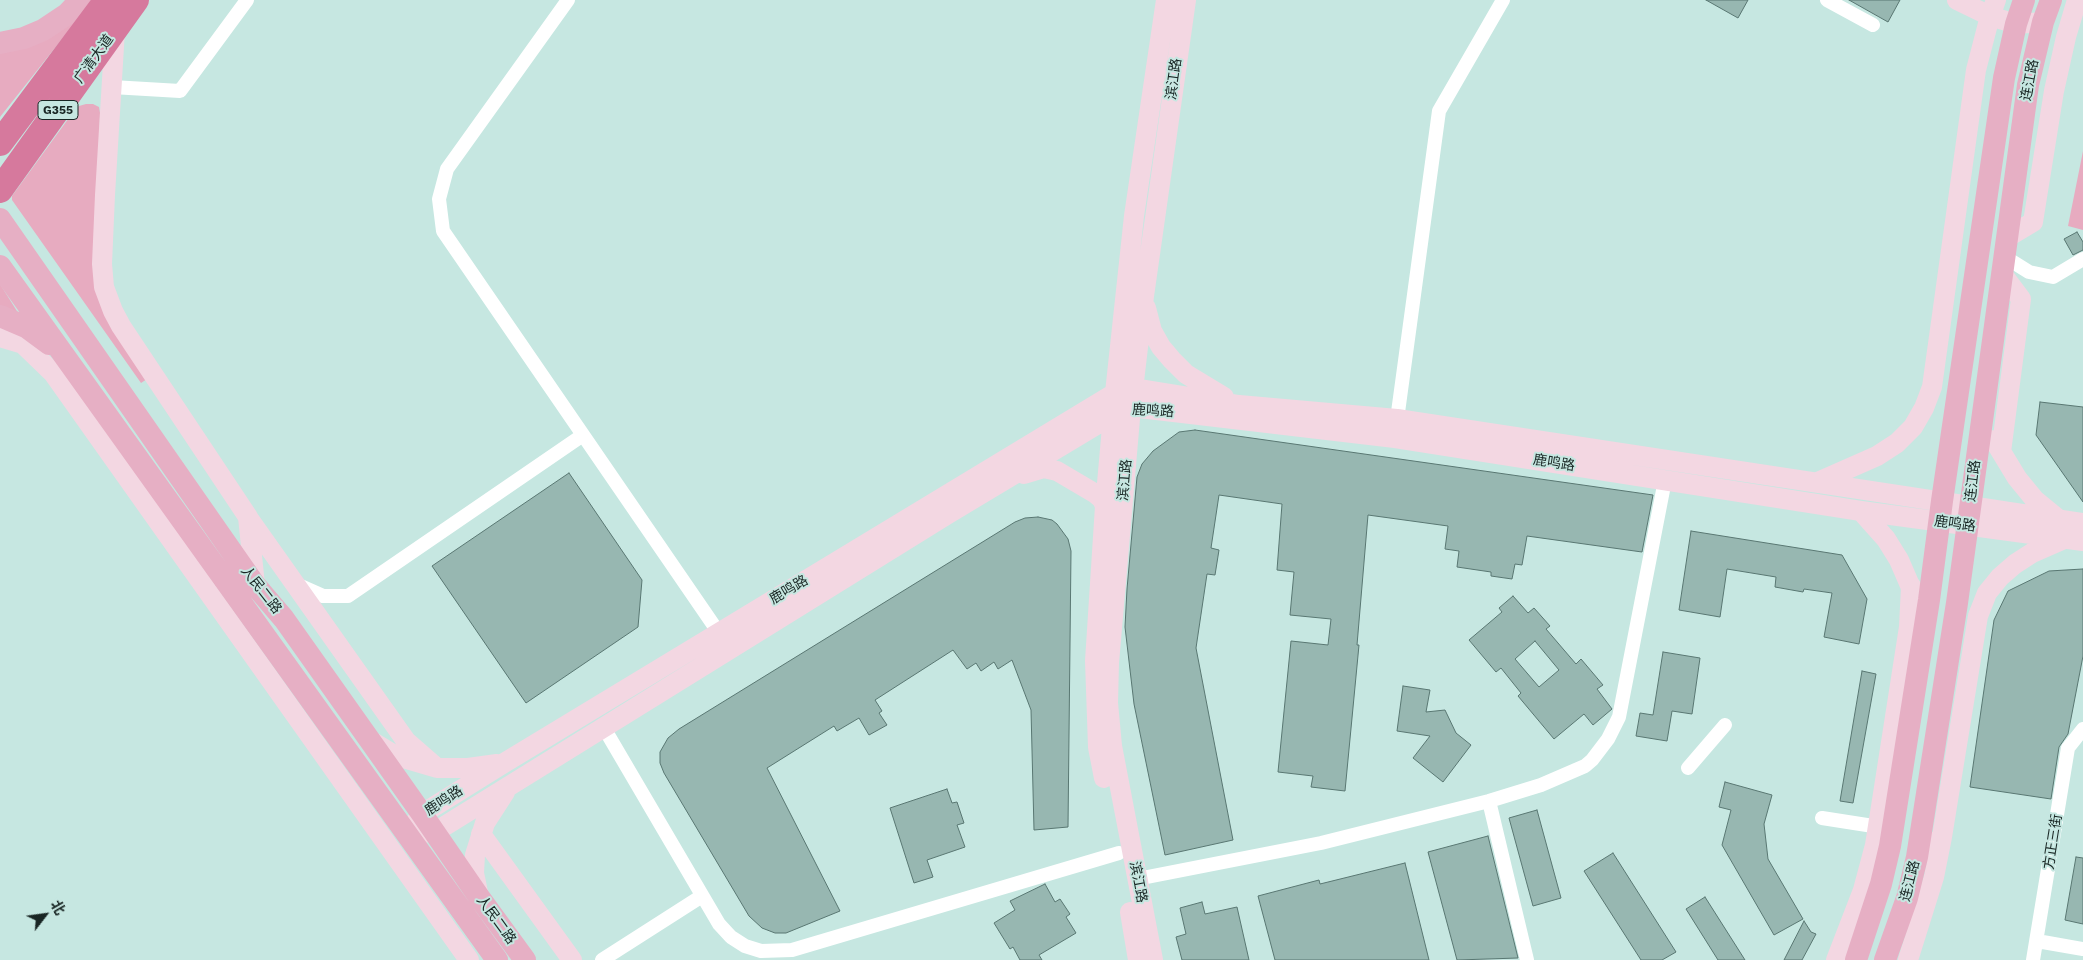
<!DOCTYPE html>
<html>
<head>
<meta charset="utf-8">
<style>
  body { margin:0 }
  #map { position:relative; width:2083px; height:960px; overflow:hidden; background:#c6e7e1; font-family:"Work Sans","Noto Sans SC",sans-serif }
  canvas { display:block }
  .north { position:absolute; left:20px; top:890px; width:50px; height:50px; -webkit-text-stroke:4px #c6e7e1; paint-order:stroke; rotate:60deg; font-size:14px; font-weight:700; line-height:20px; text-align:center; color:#192624 }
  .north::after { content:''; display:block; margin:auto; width:18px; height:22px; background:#192624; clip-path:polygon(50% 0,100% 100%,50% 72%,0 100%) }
</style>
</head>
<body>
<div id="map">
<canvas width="2083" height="960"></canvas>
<div class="north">北</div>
</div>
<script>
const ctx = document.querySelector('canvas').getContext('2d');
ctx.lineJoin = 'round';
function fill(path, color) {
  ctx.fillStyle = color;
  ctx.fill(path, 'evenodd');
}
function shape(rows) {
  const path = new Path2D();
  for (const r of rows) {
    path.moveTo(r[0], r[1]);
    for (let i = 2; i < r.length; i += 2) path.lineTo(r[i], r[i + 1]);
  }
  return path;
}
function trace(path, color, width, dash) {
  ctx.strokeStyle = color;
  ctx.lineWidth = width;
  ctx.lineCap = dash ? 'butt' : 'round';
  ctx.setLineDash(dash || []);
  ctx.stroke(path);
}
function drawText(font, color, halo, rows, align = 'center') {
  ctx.font = font + ' "Work Sans","Noto Sans SC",sans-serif';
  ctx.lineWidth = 4;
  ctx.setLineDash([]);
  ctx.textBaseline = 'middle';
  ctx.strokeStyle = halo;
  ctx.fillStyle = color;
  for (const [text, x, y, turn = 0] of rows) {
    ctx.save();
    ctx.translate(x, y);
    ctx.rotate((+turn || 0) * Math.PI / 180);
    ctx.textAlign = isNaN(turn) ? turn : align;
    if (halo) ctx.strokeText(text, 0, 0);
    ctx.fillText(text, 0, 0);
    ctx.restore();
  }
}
const green = shape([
  [93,0,0,117,0,46],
  [86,104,93,104,99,107,100,113,97,287,150,377,141,383,12,200,12,196,74,111,79,106],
  [2083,151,2083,230,2068,226],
  [0,284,20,316,0,309]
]);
const building = shape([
  [1706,0,1748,0,1738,18,1706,0],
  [1849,0,1900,0,1888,22,1849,0],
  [2077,232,2083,242,2083,250,2073,255,2064,239,2077,232],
  [2040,402,2083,407,2083,502,2036,435,2040,402],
  [1195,430,1653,495,1642,552,1527,536,1522,565,1515,564,1512,579,1491,576,1491,572,1457,567,1459,551,1445,549,1448,526,1368,515,1357,645,1359,645,1345,791,1311,787,1313,776,1278,772,1291,641,1328,645,1331,619,1290,615,1294,572,1277,570,1282,504,1219,495,1211,548,1219,550,1215,575,1207,574,1196,648,1233,840,1165,855,1134,704,1125,627,1127,589,1137,477,1142,464,1153,451,1179,432,1195,430],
  [569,473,642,580,638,627,526,703,432,566,569,473],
  [1038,517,1052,520,1057,524,1068,539,1071,551,1068,827,1034,830,1031,710,1012,660,998,669,994,662,981,671,976,663,967,669,953,650,875,700,882,711,879,713,887,725,869,735,859,718,837,731,834,726,767,768,840,911,786,933,775,933,762,928,749,916,664,773,660,763,660,752,668,738,679,729,1015,522,1025,518,1038,517],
  [1691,531,1842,555,1867,599,1859,644,1824,637,1832,593,1804,589,1803,592,1775,587,1776,577,1727,569,1720,617,1679,610,1691,531],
  [2083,569,2083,656,2068,734,2059,747,2051,799,1970,787,1994,620,2008,591,2049,571,2083,569],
  [1513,596,1528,613,1534,608,1550,626,1546,629,1576,664,1581,659,1603,685,1597,689,1612,709,1593,725,1584,714,1554,739,1518,696,1521,693,1501,668,1496,672,1469,640,1502,612,1499,608,1513,596],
  [1535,641,1559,670,1539,687,1515,659,1535,641],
  [1663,652,1700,658,1692,714,1672,711,1667,741,1636,736,1640,713,1653,715,1663,652],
  [1862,671,1876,674,1853,803,1840,801,1862,671],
  [1403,686,1430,690,1426,712,1445,710,1456,733,1471,745,1443,782,1413,758,1430,736,1397,731,1403,686],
  [1725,782,1772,795,1764,824,1768,859,1803,919,1774,935,1722,845,1731,810,1719,807,1725,782],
  [947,789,952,803,957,802,964,823,957,825,965,847,927,860,933,877,914,883,890,808,947,789],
  [1537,810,1561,898,1533,906,1509,818,1537,810],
  [1488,836,1518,958,1457,960,1428,852,1488,836],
  [1613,853,1676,952,1662,960,1641,960,1584,871,1613,853],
  [2076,857,2083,858,2083,924,2065,920,2076,857],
  [1405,863,1429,960,1275,960,1258,896,1319,880,1320,884,1405,863],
  [1045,884,1055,902,1060,899,1070,914,1066,917,1076,933,1039,955,1042,960,1020,960,1013,947,1010,949,994,923,1015,910,1010,901,1045,884],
  [1705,897,1745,960,1718,960,1686,909,1705,897],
  [1202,902,1205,914,1237,907,1249,960,1182,960,1176,937,1186,934,1180,908,1202,902],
  [1804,921,1811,932,1816,934,1802,960,1784,960,1804,921]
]);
const street = shape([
  [568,0,447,169,439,199,443,231,719,633],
  [1827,0,1873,25],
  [112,87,180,91,247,0],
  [2005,257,2029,272,2053,277,2083,259],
  [1396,427,1439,111,1503,0],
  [296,584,323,596,348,596,583,435],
  [604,728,719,924,731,937,745,946,761,951,792,950,1119,853],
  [1688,768,1725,725],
  [1489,801,1527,960],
  [1822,818,1886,828],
  [1137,879,1321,843,1489,801,1541,785,1585,766,1592,760,1608,739,1619,717,1665,480],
  [2037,941,2083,949],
  [602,960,702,896],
  [2033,960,2068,748,2083,729]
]);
const secondary = shape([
  [1957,0,1990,16,2016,24,2043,22],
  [115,30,105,195,102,264,104,287,113,311,121,326,248,517,255,585],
  [2008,237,2033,222,2054,91,2066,37,2077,0],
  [1146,308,1152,331,1161,347,1172,360,1186,374,1224,397],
  [0,337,23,344,53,373,469,960],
  [1994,440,2017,478,2035,500,2057,518],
  [2001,452,2021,299,2003,275],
  [1024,474,1044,468,1057,471,1096,494,1102,499,1105,506],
  [1818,482,1877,456,1897,443,1913,427,1924,408,1932,387,1976,70,1990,16,1996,0],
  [1861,511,1886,539,1899,560,1915,597],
  [249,519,406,741,437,768],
  [373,742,396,756,437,768,468,768,497,764],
  [1104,778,1098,747,1095,661,1105,506,1115,393,1134,216,1166,0],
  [407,833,422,814,504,763,1115,393,1134,388,1239,405,1397,419,2083,523],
  [419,833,435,832,948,514,1113,415,1131,407,1395,438,1861,511,2083,541],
  [481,834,572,960],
  [1917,857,1942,837,1978,616,1987,593,2000,577,2015,564,2032,553,2064,539],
  [479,897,474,873,475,855,485,823,505,792],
  [1130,912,1138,960],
  [1153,960,1112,746,1108,703,1109,663,1131,407,1144,296,1186,0],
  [1836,960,1863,890,1875,845,1909,627,1911,586],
  [1908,960,1934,877,1942,837]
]);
const primary = shape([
  [0,43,24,38,43,30,67,14,80,0],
  [0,219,255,585,284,619,422,814,479,897,525,960],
  [0,266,497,960],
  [0,316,26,327,49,344],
  [1856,960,1881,884,1890,846,1929,600,1942,501,2004,78,2016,24,2024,0],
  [1885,960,1907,898,1917,857,1957,603,2028,85,2043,22,2051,0]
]);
const highway = shape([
  [0,143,107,0],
  [0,190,136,0]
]);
const shields = [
  [58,110,40]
];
const shieldNames = [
  ["G355",58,110]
];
const streetNames = [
  ["广清大道",94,59,-54],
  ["滨江路",1174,79,-82],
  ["连江路",2030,80,-79],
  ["鹿鸣路",1153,411,3],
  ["鹿鸣路",1554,463,9],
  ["滨江路",1125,480,-85],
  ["连江路",1973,481,-83],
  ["鹿鸣路",1955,524,8],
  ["人民二路",261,590,52],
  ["鹿鸣路",789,590,-31],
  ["鹿鸣路",444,801,-33],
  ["方正三街",2053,842,-81],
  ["连江路",1910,881,-76],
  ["滨江路",1138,882,79],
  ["人民二路",496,920,54]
];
fill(green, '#e7abc0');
fill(building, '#97b7b1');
trace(building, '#597772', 1);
trace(street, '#fff', 14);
trace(secondary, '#f3d7e2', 20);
trace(primary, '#e6afc4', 22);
trace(highway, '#d6799d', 26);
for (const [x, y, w] of shields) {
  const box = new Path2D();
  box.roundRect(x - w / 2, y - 9.5, w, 19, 4);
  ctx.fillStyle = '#c6e7e1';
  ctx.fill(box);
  trace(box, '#192624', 1);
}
drawText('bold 12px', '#192624', null, shieldNames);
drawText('14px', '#192624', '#c6e7e1', streetNames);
</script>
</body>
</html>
